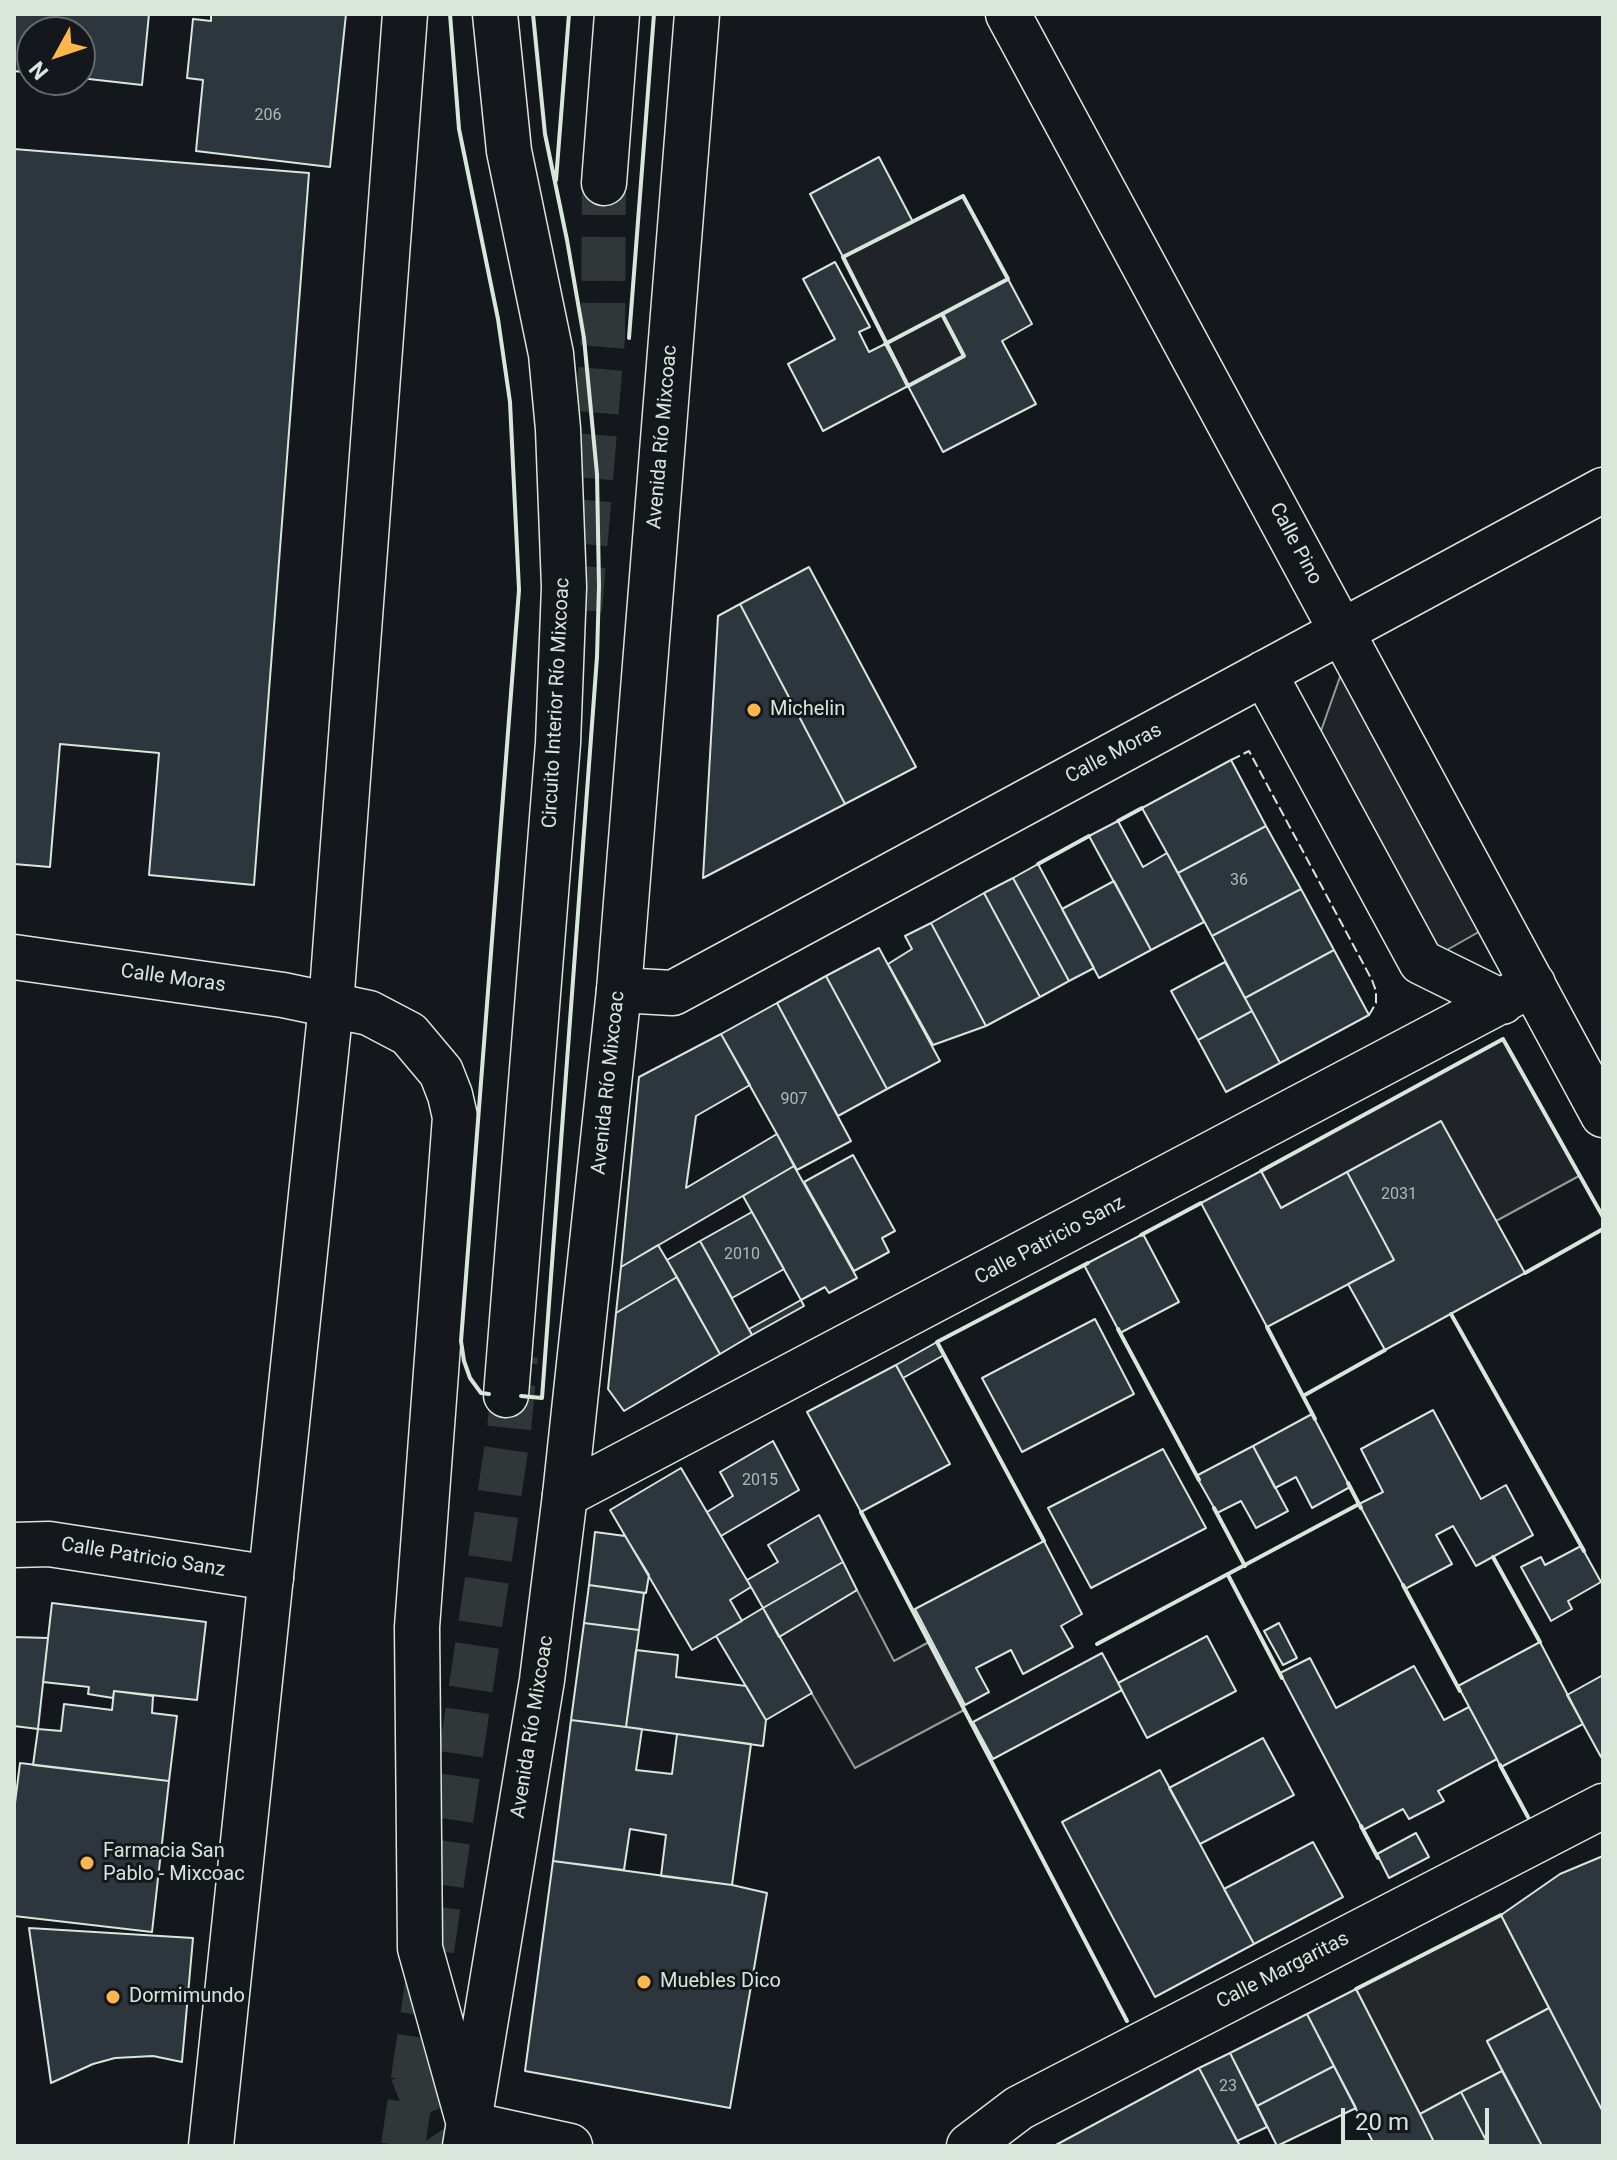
<!DOCTYPE html>
<html>
<head>
<meta charset="utf-8">
<style>
  body { margin:0 }
  #map { position:relative; width:1617px; height:2160px; overflow:hidden; background:#14181c; font-family:Roboto,sans-serif }
  canvas { display:block }
  .frame { position:absolute; inset:0; border:16px solid #d8e6dc; pointer-events:none }
  .north { position:absolute; left:16px; top:16px; width:80px; height:80px; box-sizing:border-box; background:#14181c; border:2px solid #626a69; border-radius:50%; rotate:230deg; font-size:22px; font-weight:700; line-height:32px; text-align:center; color:#d8e6dc }
  .north::after { content:''; display:block; margin:auto; width:28px; height:36px; background:#ffb74d; clip-path:polygon(50% 0,100% 100%,50% 72%,0 100%) }
  .scale { position:absolute; left:1341px; top:2108px; width:148px; height:36px; box-sizing:border-box; border:4px solid #d8e6dc; border-top:0; padding-left:10px; font-size:24px; line-height:28px; white-space:nowrap; color:#d8e6dc; -webkit-text-stroke:6px #14181c; paint-order:stroke }
</style>
</head>
<body>
<div id="map">
<canvas width="1617" height="2160"></canvas>
<div class="frame"></div>
<div class="north">N</div>
<div class="scale">20 m</div>
</div>
<script>
const ctx = document.querySelector('canvas').getContext('2d');
ctx.lineJoin = 'round';
function fill(path, color) {
  ctx.fillStyle = color;
  ctx.fill(path, 'evenodd');
}
function shape(rows) {
  const path = new Path2D();
  for (const r of rows) {
    path.moveTo(r[0], r[1]);
    for (let i = 2; i < r.length; i += 2) path.lineTo(r[i], r[i + 1]);
  }
  return path;
}
function trace(path, color, width, dash) {
  ctx.strokeStyle = color;
  ctx.lineWidth = width;
  ctx.lineCap = dash ? 'butt' : 'round';
  ctx.setLineDash(dash || []);
  ctx.stroke(path);
}
function drawText(font, color, halo, rows, align = 'center') {
  ctx.font = font + ' Roboto,sans-serif';
  ctx.lineWidth = 6;
  ctx.setLineDash([]);
  ctx.textBaseline = 'middle';
  ctx.strokeStyle = halo;
  ctx.fillStyle = color;
  for (const [text, x, y, turn = 0] of rows) {
    ctx.save();
    ctx.translate(x, y);
    ctx.rotate((+turn || 0) * Math.PI / 180);
    ctx.textAlign = isNaN(turn) ? turn : align;
    if (halo) ctx.strokeText(text, 0, 0);
    ctx.fillText(text, 0, 0);
    ctx.restore();
  }
}
const green = shape([
  [963,196,1008,279,942,314,964,356,908,386,843,257,963,196],
  [1347,657,1491,925,1431,959,1316,745,1347,657],
  [1503,1039,1579,1176,1496,1221,1281,1208,1261,1171,1503,1039],
  [857,1590,894,1661,929,1642,964,1710,855,1768,779,1637,857,1590]
]);
const parking = shape([
  [1501,1915,1549,2008,1487,2041,1502,2071,1420,2114,1356,1989,1501,1915]
]);
const building = shape([
  [14,14,149,14,142,85,80,78,80,32,32,32,32,73,14,71,14,14],
  [211,14,346,14,330,167,196,151,203,80,187,78,193,19,211,21,211,14],
  [14,149,309,173,254,885,149,875,159,753,60,744,50,867,14,864,14,149],
  [879,157,913,222,843,257,810,194,879,157],
  [835,262,870,327,859,332,869,352,885,344,908,386,823,431,788,364,835,339,803,279,835,262],
  [1008,279,1032,324,1002,341,1036,404,943,452,908,386,964,356,942,314,1008,279],
  [809,567,916,767,845,804,740,604,809,567],
  [740,604,845,804,703,878,718,616,740,604],
  [1231,760,1266,826,1178,873,1142,808,1231,760],
  [1118,821,1143,867,1167,853,1204,922,1151,950,1089,836,1118,821],
  [1266,826,1301,889,1212,936,1178,873,1266,826],
  [1038,864,1094,968,1069,981,1013,878,1038,864],
  [1013,878,1069,981,1040,997,984,893,1013,878],
  [1114,881,1151,950,1099,978,1062,909,1114,881],
  [1301,889,1334,950,1245,998,1212,936,1301,889],
  [984,893,1040,997,986,1026,931,923,984,893],
  [931,923,986,1026,933,1045,888,964,912,949,905,936,931,923],
  [879,948,940,1061,887,1089,826,976,879,948],
  [1334,950,1369,1015,1280,1063,1245,998,1334,950],
  [1225,962,1252,1011,1198,1040,1171,991,1225,962],
  [826,976,887,1089,838,1116,777,1003,826,976],
  [777,1003,851,1141,797,1170,721,1034,777,1003],
  [1252,1011,1280,1063,1226,1092,1198,1040,1252,1011],
  [721,1034,750,1085,696,1116,686,1188,777,1134,794,1166,621,1267,639,1077,721,1034],
  [1441,1121,1525,1273,1385,1350,1348,1284,1394,1260,1347,1172,1441,1121],
  [853,1155,895,1231,882,1238,889,1252,854,1271,804,1182,853,1155],
  [794,1166,857,1278,829,1293,825,1287,801,1300,743,1196,794,1166],
  [1261,1171,1281,1208,1347,1172,1394,1260,1267,1327,1201,1203,1261,1171],
  [752,1212,784,1269,732,1298,700,1241,752,1212],
  [1143,1234,1179,1302,1120,1333,1084,1265,1143,1234],
  [700,1241,752,1335,720,1354,667,1260,700,1241],
  [658,1245,677,1277,616,1313,621,1267,658,1245],
  [677,1277,720,1354,624,1411,608,1389,616,1313,677,1277],
  [801,1300,804,1306,752,1335,749,1329,801,1300],
  [1095,1319,1134,1394,1022,1452,982,1378,1095,1319],
  [937,1342,944,1355,903,1378,896,1365,937,1342],
  [896,1365,950,1464,861,1512,807,1412,896,1365],
  [1433,1410,1481,1499,1506,1485,1533,1535,1476,1566,1453,1526,1436,1535,1452,1564,1405,1589,1359,1504,1383,1492,1361,1449,1433,1410],
  [1312,1414,1350,1487,1312,1508,1296,1477,1275,1488,1253,1446,1312,1414],
  [773,1441,799,1490,721,1536,707,1512,733,1496,720,1472,773,1441],
  [1253,1446,1288,1511,1256,1528,1241,1501,1217,1513,1196,1476,1253,1446],
  [1163,1449,1206,1528,1091,1588,1048,1508,1163,1449],
  [681,1468,751,1587,730,1600,742,1621,692,1650,610,1510,681,1468],
  [819,1515,843,1562,763,1608,747,1580,778,1562,768,1545,819,1515],
  [595,1532,625,1536,649,1575,646,1593,589,1585,595,1532],
  [1044,1541,1082,1614,1061,1626,1073,1647,1023,1674,1011,1650,976,1668,989,1692,965,1705,915,1609,1044,1541],
  [1581,1546,1601,1582,1568,1601,1572,1609,1551,1621,1521,1567,1541,1557,1545,1565,1581,1546],
  [843,1562,857,1590,779,1637,763,1608,843,1562],
  [589,1585,644,1593,639,1630,584,1623,589,1585],
  [52,1603,206,1622,197,1700,114,1691,113,1698,88,1694,89,1687,43,1682,52,1603],
  [763,1608,812,1693,766,1720,716,1636,763,1608],
  [584,1623,639,1630,626,1727,571,1720,584,1623],
  [1279,1623,1297,1658,1283,1665,1264,1631,1279,1623],
  [1207,1636,1236,1691,1147,1738,1118,1683,1207,1636],
  [14,1637,48,1638,38,1729,14,1726,14,1637],
  [1540,1642,1583,1724,1501,1767,1458,1686,1540,1642],
  [636,1650,678,1655,676,1677,746,1686,766,1720,763,1746,626,1727,636,1650],
  [1102,1653,1122,1690,993,1759,973,1722,1102,1653],
  [1310,1658,1336,1708,1414,1666,1444,1720,1469,1707,1497,1759,1438,1791,1444,1801,1409,1819,1403,1809,1363,1830,1280,1673,1310,1658],
  [1603,1675,1603,1756,1601,1757,1567,1695,1603,1675],
  [114,1691,153,1696,152,1713,177,1716,169,1781,33,1765,38,1729,61,1731,64,1704,112,1710,114,1691],
  [571,1720,642,1729,636,1770,672,1774,677,1734,751,1744,732,1885,661,1876,666,1835,630,1829,624,1870,553,1861,571,1720],
  [1263,1738,1294,1795,1200,1844,1169,1788,1263,1738],
  [20,1763,169,1781,152,1932,14,1916,14,1811,20,1763],
  [1160,1770,1254,1944,1155,1997,1062,1822,1160,1770],
  [1416,1833,1429,1857,1389,1878,1377,1854,1416,1833],
  [1313,1842,1343,1897,1254,1944,1224,1889,1313,1842],
  [1603,1856,1603,2112,1501,1915,1560,1874,1603,1856],
  [553,1861,732,1885,767,1893,730,2108,525,2071,553,1861],
  [29,1928,193,1938,182,2062,153,2056,115,2058,93,2064,51,2083,29,1928],
  [1356,1989,1420,2114,1436,2146,1375,2146,1307,2014,1356,1989],
  [1549,2008,1603,2112,1603,2146,1542,2146,1487,2041,1549,2008],
  [1307,2014,1334,2066,1257,2106,1230,2053,1307,2014],
  [1230,2053,1267,2127,1237,2141,1199,2068,1230,2053],
  [1334,2066,1356,2108,1277,2146,1257,2106,1334,2066],
  [1199,2068,1240,2146,1054,2146,1199,2068],
  [1502,2071,1542,2146,1489,2146,1461,2092,1502,2071],
  [1461,2092,1489,2146,1436,2146,1420,2114,1461,2092]
]);
const motorwayTunnel = shape([
  [580,610,603,337,604,183],
  [412,2072,431,2120,449,2146],
  [403,2146,509,1430,516,1356]
]);
const minor = shape([
  [1008,14,1603,1115],
  [1264,673,1421,962,1502,1002],
  [619,990,673,993,1603,490],
  [565,1495,1533,984],
  [14,1545,49,1544,271,1578],
  [969,2146,1019,2108,1603,1806]
]);
const tertiary = shape([
  [14,957,283,995,331,1005]
]);
const secondary = shape([
  [331,1005,369,1013,409,1034,441,1072,450,1095,455,1117,417,1627,420,1948,469,2124,570,2146],
  [211,2146,331,1005,405,14],
  [465,2146,542,1680,565,1495,619,990,697,14]
]);
const motorway = shape([
  [495,14,509,151,551,354,558,429,564,587,558,743,506,1395],
  [604,183,617,14]
]);
const fence = shape([
  [1231,760,1249,751,1372,980,1376,991,1376,1003,1369,1015]
]);
const wall = shape([
  [450,14,459,129,498,319,510,402,519,590,461,1341,464,1361,470,1378,481,1393,489,1394],
  [556,180,569,14],
  [963,196,1008,279,942,314,964,356,908,386,843,257,963,196],
  [629,338,654,14],
  [885,344,942,314],
  [1118,821,1142,808],
  [1038,864,1089,836],
  [1261,1171,1503,1039,1603,1217],
  [1141,1235,1201,1203],
  [1525,1273,1603,1229],
  [1451,1314,1584,1551],
  [1267,1327,1315,1419],
  [1118,1329,1199,1480],
  [521,1396,542,1398,597,657,599,586,597,474,584,338,567,240,545,134,533,14],
  [1303,1396,1385,1350],
  [1348,1483,1361,1508],
  [1214,1508,1245,1566],
  [861,1512,1127,2021],
  [1044,1541,937,1342,1088,1263],
  [1493,1557,1540,1642],
  [1228,1575,1282,1678],
  [1403,1585,1460,1691],
  [1097,1644,1359,1504],
  [1500,1765,1528,1817],
  [1361,1826,1378,1858],
  [1356,1989,1501,1915]
]);
const markers = [
  [754,710,8,"#ffb74d"],
  [87,1863,8,"#ffb74d"],
  [644,1982,8,"#ffb74d"],
  [113,1997,8,"#ffb74d"]
];
const numberNames = [
  ["206",268,116],
  ["36",1239,881],
  ["907",794,1100],
  ["2031",1399,1195],
  ["2010",742,1255],
  ["2015",760,1481],
  ["23",1228,2087]
];
const streetNames = [
  ["Avenida Río Mixcoac",663,437,-85],
  ["Calle Pino",1295,544,62],
  ["Circuito Interior Río Mixcoac",557,703,-87],
  ["Calle Moras",1114,754,-28],
  ["Calle Moras",173,979,8],
  ["Avenida Río Mixcoac",609,1083,-84],
  ["Calle Patricio Sanz",1050,1241,-28],
  ["Calle Patricio Sanz",143,1558,9],
  ["Avenida Río Mixcoac",533,1727,-81],
  ["Calle Margaritas",1283,1971,-27]
];
const poiNames = [
  ["Michelin",770,710],
  ["Farmacia San",103,1852],
  ["Pablo - Mixcoac",103,1875],
  ["Muebles Dico",660,1982],
  ["Dormimundo",129,1997]
];
fill(green, '#202428');
trace(green, '#939e99', 2);
fill(parking, '#24282b');
trace(parking, '#939e99', 2);
fill(building, '#2c363c');
trace(building, '#d8e6dc', 2);
trace(motorwayTunnel, '#313739', 44, [44, 22]);
trace(minor, '#d8e6dc', 47);
trace(tertiary, '#d8e6dc', 47);
trace(secondary, '#d8e6dc', 47);
trace(motorway, '#d8e6dc', 47);
trace(minor, '#14181c', 44);
trace(tertiary, '#14181c', 44);
trace(secondary, '#14181c', 44);
trace(motorway, '#14181c', 44);
trace(fence, '#d8e6dc', 2, [10, 4]);
trace(wall, '#d8e6dc', 4);
for (const [x, y, r, color] of markers) {
  const dot = new Path2D();
  dot.arc(x, y, r, 0, 2 * Math.PI);
  ctx.fillStyle = color;
  ctx.fill(dot);
  trace(dot, '#14181c', 3);
}
drawText('16px', '#adbab4', null, numberNames);
drawText('20px', '#d8e6dc', '#14181c', streetNames);
drawText('20px', '#d8e6dc', '#14181c', poiNames, 'left');
</script>
</body>
</html>
